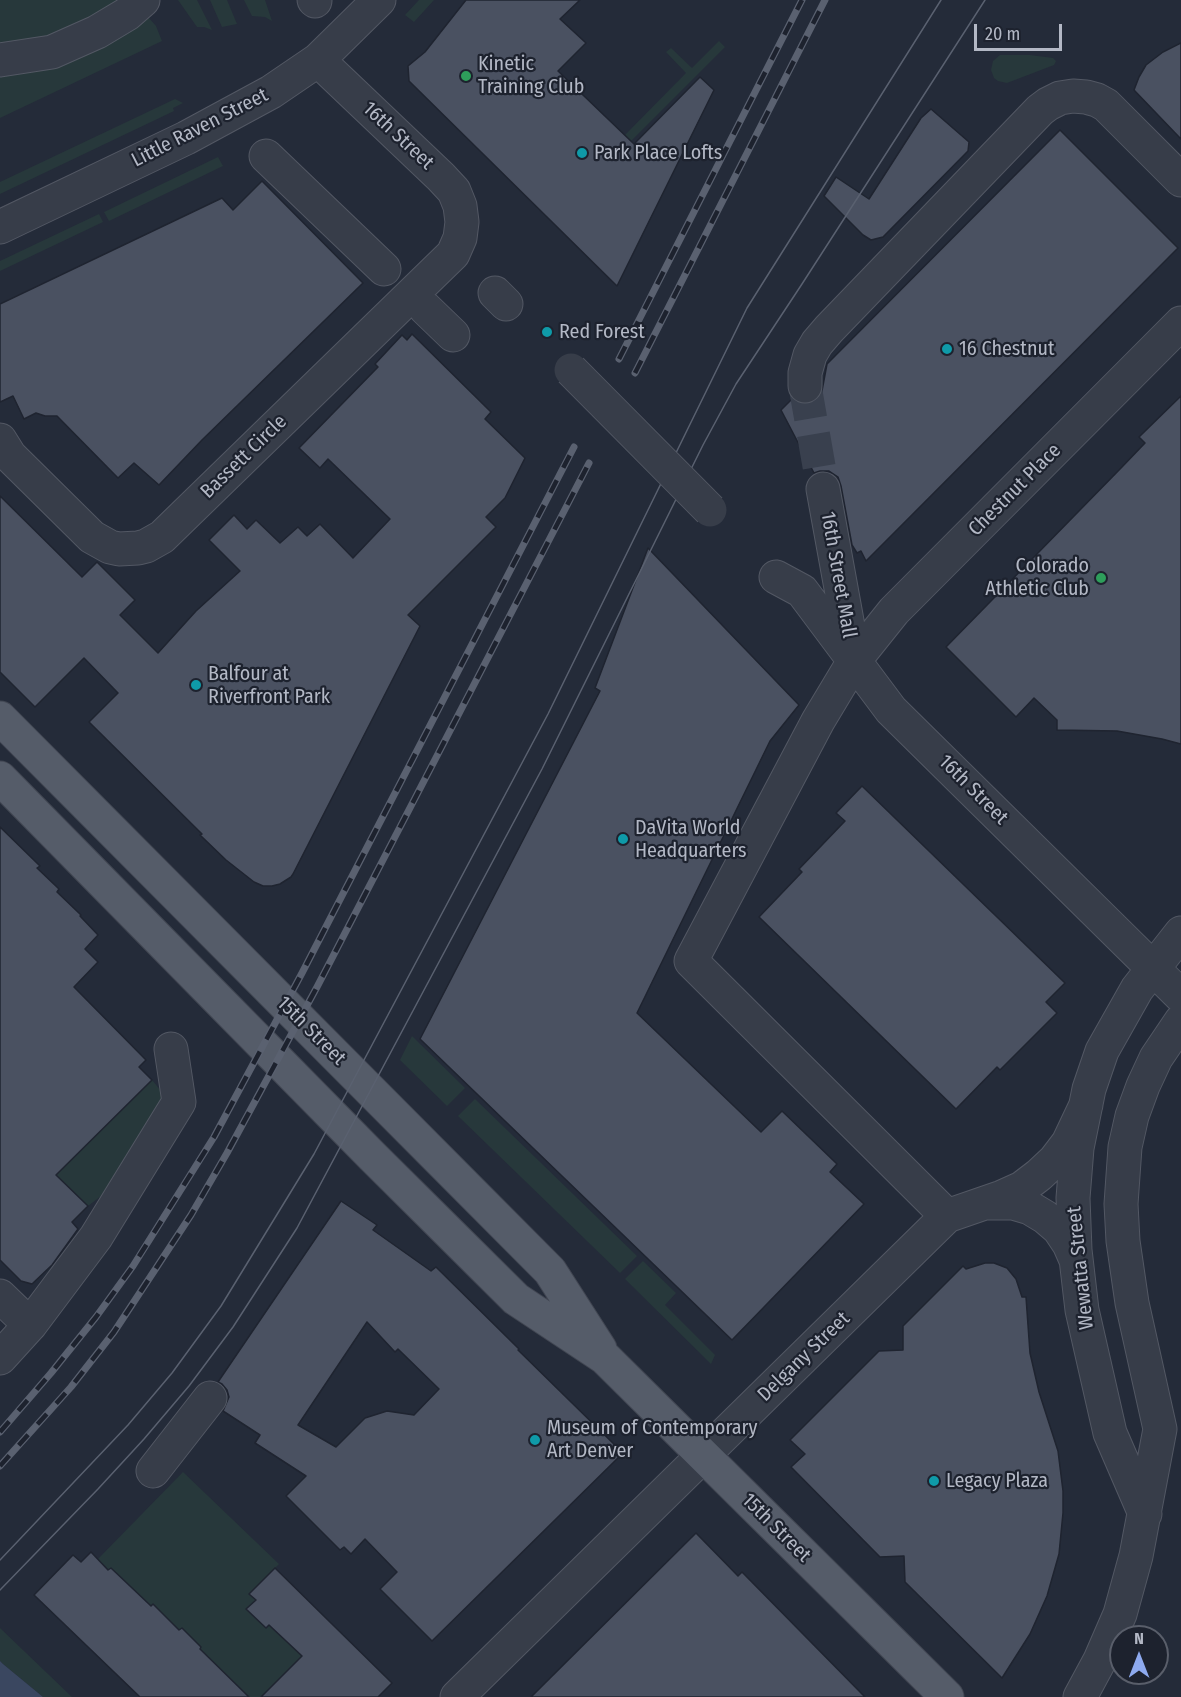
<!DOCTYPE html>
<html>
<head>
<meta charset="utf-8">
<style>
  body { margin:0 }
  #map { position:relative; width:1181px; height:1697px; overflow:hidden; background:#242b39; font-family:"Fira Sans Condensed",sans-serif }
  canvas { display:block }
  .north { position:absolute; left:1109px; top:1625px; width:60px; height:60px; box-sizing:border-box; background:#1d222e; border:2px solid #595e6a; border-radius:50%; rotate:0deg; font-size:16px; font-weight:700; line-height:24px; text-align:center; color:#b3b8c5 }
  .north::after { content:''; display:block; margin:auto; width:21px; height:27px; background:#8eaaef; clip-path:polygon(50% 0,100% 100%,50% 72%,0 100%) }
  .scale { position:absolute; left:974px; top:24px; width:88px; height:27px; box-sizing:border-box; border:3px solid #b3b8c5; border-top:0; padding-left:8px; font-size:18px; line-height:21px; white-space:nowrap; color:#b3b8c5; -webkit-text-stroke:4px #1d222e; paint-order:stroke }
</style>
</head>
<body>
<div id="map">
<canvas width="1181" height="1697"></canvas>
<div class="north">N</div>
<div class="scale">20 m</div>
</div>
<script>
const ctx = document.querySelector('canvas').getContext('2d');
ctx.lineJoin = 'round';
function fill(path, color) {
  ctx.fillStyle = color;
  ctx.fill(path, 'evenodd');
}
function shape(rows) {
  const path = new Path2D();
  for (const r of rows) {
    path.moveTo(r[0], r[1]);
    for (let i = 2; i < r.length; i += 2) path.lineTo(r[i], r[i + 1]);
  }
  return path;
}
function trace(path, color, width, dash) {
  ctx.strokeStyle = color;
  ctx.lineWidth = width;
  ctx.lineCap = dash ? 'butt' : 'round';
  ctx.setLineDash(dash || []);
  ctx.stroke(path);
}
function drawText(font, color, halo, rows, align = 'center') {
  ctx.font = font + ' "Fira Sans Condensed",sans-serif';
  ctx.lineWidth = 4.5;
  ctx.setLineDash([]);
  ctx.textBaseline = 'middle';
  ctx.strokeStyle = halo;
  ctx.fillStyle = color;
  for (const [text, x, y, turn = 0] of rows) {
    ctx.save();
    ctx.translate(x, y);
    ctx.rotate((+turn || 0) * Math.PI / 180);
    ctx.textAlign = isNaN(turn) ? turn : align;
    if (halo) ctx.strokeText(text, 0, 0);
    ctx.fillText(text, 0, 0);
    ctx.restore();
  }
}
const green = shape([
  [0,0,151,0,141,9,156,26,162,41,0,118],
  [178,0,197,0,212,30,204,27,197,27],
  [210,0,227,0,237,24,222,27],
  [244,0,265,0,272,21,265,17,252,16],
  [419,0,434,0,414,22,405,15],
  [719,41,725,47,631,141,625,135,686,73,666,52,671,48,692,68],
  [1000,55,1030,55,1053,58,1056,61,1054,65,1007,83,998,81,994,78,991,70,993,61],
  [175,99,183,103,173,108,174,111,0,194,0,182],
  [218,157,223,166,109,221,104,212],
  [99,214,103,222,0,271,0,261],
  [412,1036,465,1088,447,1106,400,1060],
  [152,1080,166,1097,124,1165,101,1196,88,1206,56,1175],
  [475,1099,637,1256,620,1273,458,1116],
  [643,1261,676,1293,665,1305,715,1355,711,1364,625,1279],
  [183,1472,279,1564,250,1593,256,1600,247,1609,266,1628,269,1625,302,1656,271,1687,276,1697,245,1697,198,1650,201,1647,182,1628,174,1635,170,1621,153,1605,151,1606,111,1568,109,1570,98,1559],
  [0,1628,72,1697,43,1697,3,1664,0,1661]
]);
const water = shape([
  [0,1661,3,1664,43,1697,0,1697]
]);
const building = shape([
  [466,0,580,0,560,19,586,43,558,71,634,144,700,77,714,90,617,286,409,81,408,66,425,52,466,0],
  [1181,43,1181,139,1134,90,1139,77,1146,65,1163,52,1181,43],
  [931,109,969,142,968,151,883,237,871,240,863,235,824,196,836,177,869,199,921,118,931,109],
  [1060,130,1178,248,866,561,861,551,857,553,852,545,841,486,838,477,829,471,820,471,814,473,781,410,792,399,796,402,806,405,815,402,821,396,827,364,1060,130],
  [262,181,363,283,202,440,159,485,134,463,118,478,57,416,45,416,36,413,24,419,13,396,0,402,0,304,222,198,233,210,262,181],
  [412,334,491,412,485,419,525,458,505,498,486,517,496,527,408,615,420,626,293,874,291,877,280,884,272,886,263,886,254,882,226,860,200,835,202,834,89,722,118,693,84,658,35,707,0,672,0,496,82,577,97,562,135,600,120,615,158,653,196,611,240,571,209,540,234,515,247,529,256,520,280,543,298,527,307,536,320,524,353,558,390,519,328,459,320,468,299,448,378,367,375,364,402,335,407,340,412,334],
  [1181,396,1181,744,1162,739,1117,731,1057,730,1057,720,1034,698,1016,717,946,647,1122,467,1145,443,1139,437,1181,396],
  [648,548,799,705,770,741,637,1013,761,1132,782,1111,837,1164,830,1172,864,1204,732,1340,420,1039,600,691,595,688,648,548],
  [862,786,1065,983,1046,1002,1057,1013,1000,1070,997,1067,956,1109,759,917,802,872,799,869,845,821,836,813,862,786],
  [0,827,40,866,37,868,59,889,57,892,81,915,80,916,98,935,85,949,98,962,74,987,146,1060,139,1067,152,1080,56,1175,88,1206,72,1222,78,1229,52,1265,32,1284,21,1281,0,1260,0,827],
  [341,1201,377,1225,373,1230,431,1271,436,1267,519,1349,518,1350,623,1453,432,1641,380,1589,397,1572,365,1539,351,1554,344,1547,340,1550,286,1496,306,1476,255,1443,260,1435,223,1411,229,1397,227,1390,222,1384,218,1382,341,1201],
  [367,1322,395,1352,398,1349,439,1389,414,1415,387,1411,365,1418,336,1447,298,1425,367,1322],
  [985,1263,994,1263,1007,1268,1016,1279,1022,1297,1026,1297,1030,1353,1039,1392,1058,1451,1063,1491,1063,1513,1059,1554,1047,1596,1030,1634,1002,1678,905,1582,904,1556,880,1557,791,1467,805,1454,790,1440,879,1351,903,1350,903,1326,963,1266,966,1269,985,1263],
  [696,1533,738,1576,742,1572,865,1697,531,1697,696,1533],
  [91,1552,108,1570,111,1568,151,1606,153,1604,179,1630,182,1628,201,1647,200,1649,249,1697,140,1697,34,1595,73,1555,81,1562,91,1552],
  [275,1568,392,1683,378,1697,261,1697,302,1656,269,1625,266,1628,246,1609,256,1600,249,1594,275,1568]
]);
const minorTunnel = shape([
  [805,386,823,489]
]);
const minor = shape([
  [314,0,315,1],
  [0,60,52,52,97,32,127,14,143,0],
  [266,156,384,269],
  [0,227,186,138,271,92,318,60,379,0],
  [495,293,506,304],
  [425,308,453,335],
  [805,386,805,373,810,355,817,343,829,329,1040,110,1048,104,1060,98,1073,96,1086,97,1097,100,1106,105,1181,180],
  [0,440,10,456,92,537,110,547,119,549,138,548,146,546,162,537,453,254,460,238,462,222,460,206,454,191,441,177,318,60],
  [823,489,853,654],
  [776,577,802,591,891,710,1181,996],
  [988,1203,1013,1203,1030,1208,1045,1217,1059,1229,1069,1244,1076,1260],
  [947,1216,691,961,818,721,854,661,894,611,1181,323],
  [0,1296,30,1325],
  [0,1358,30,1325,96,1237,179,1102,171,1049],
  [153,1471,210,1398],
  [1145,1514,1110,1433,1082,1310,1075,1250,1073,1198,1077,1148,1089,1089,1102,1051,1137,989,1181,933],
  [457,1697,947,1216,1002,1197,1022,1188,1039,1175,1055,1160,1068,1143,1086,1105],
  [1080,1697,1100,1660,1120,1614,1136,1556,1160,1429,1132,1303,1123,1241,1121,1204,1125,1147,1132,1116,1143,1086,1156,1058,1181,1021]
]);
const major = shape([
  [0,718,550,1271,600,1349],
  [0,778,372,1156,516,1299,605,1358,947,1697]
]);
const tram = shape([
  [0,1560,128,1425,172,1373,221,1306,314,1154,548,714,747,308,941,0],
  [0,1590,98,1489,144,1439,189,1386,233,1327,297,1228,542,769,703,445,736,384,802,284,985,0]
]);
const rail = shape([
  [619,359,802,0],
  [635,373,825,0],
  [0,1432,51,1373,96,1317,133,1266,214,1137,302,973,574,447],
  [0,1466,71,1387,114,1332,191,1215,227,1153,317,987,589,463]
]);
const minorBridge = shape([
  [571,370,710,510]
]);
const markers = [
  [466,76,6,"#2e9e5b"],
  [582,153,6,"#0f9aa8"],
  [547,332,6,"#0f9aa8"],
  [947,349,6,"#0f9aa8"],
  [1101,578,6,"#2e9e5b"],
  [196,685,6,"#0f9aa8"],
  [623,839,6,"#0f9aa8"],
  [535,1440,6,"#0f9aa8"],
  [934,1481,6,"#0f9aa8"]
];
const poiNames = [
  ["Kinetic",478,64],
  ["Training Club",478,87],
  ["Park Place Lofts",594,153],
  ["Red Forest",559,332],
  ["16 Chestnut",959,349],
  ["Colorado",1089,566,"right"],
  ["Athletic Club",1089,589,"right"],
  ["Balfour at",208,674],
  ["Riverfront Park",208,697],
  ["DaVita World",635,828],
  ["Headquarters",635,851],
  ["Museum of Contemporary",547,1428],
  ["Art Denver",547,1451],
  ["Legacy Plaza",946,1481]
];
const streetNames = [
  ["Little Raven Street",200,128,-27],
  ["16th Street",398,136,43],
  ["Bassett Circle",244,457,-44],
  ["Chestnut Place",1015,490,-45],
  ["16th Street Mall",838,575,80],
  ["16th Street",973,790,45],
  ["15th Street",311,1031,45],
  ["Wewatta Street",1081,1268,-96],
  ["Delgany Street",804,1357,-44],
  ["15th Street",776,1528,45]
];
fill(green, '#27383b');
fill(water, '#3a4760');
fill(building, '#4a5161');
trace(building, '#1f2430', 1.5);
trace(minorTunnel, '#39404e', 33, [33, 16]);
trace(minor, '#535864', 35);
trace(major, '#414652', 35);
trace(minor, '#373d49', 33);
trace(major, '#555c69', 33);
trace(tram, '#5a6170', 1.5);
trace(rail, '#5a6170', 7);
trace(rail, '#1d222e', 4.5, [14]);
trace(minorBridge, '#535864', 35, []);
trace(minorBridge, '#373d49', 33);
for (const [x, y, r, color] of markers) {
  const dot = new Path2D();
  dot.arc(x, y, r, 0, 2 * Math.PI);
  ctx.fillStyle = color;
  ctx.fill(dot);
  trace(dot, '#1d222e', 2);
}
drawText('20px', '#b3b8c5', '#1d222e', poiNames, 'left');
drawText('20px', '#b3b8c5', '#1d222e', streetNames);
</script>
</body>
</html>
